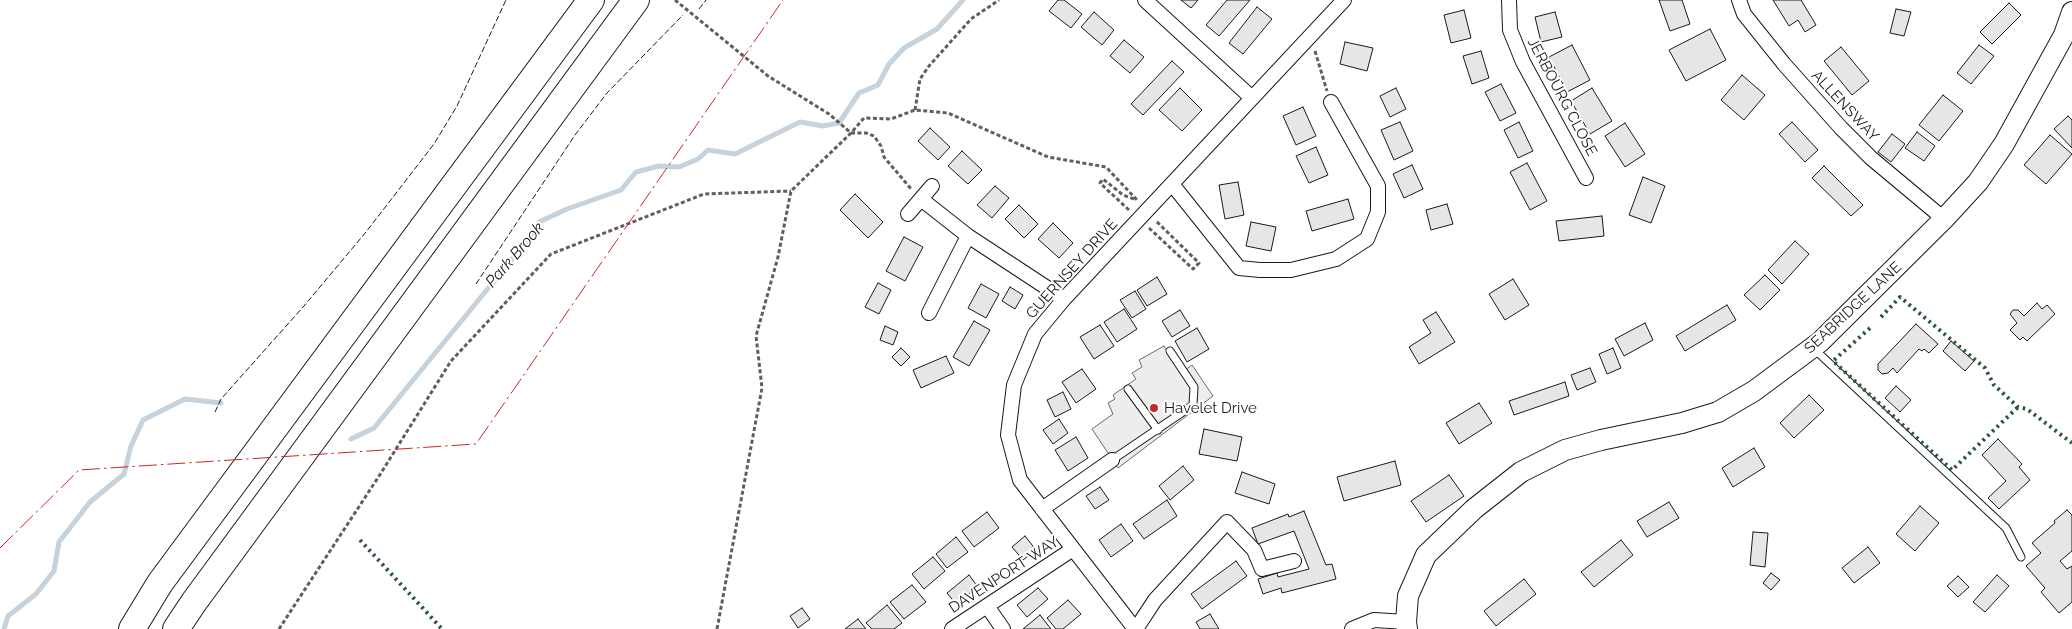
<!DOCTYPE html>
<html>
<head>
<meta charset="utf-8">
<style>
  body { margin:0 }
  canvas { display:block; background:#fff }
</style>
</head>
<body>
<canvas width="2072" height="629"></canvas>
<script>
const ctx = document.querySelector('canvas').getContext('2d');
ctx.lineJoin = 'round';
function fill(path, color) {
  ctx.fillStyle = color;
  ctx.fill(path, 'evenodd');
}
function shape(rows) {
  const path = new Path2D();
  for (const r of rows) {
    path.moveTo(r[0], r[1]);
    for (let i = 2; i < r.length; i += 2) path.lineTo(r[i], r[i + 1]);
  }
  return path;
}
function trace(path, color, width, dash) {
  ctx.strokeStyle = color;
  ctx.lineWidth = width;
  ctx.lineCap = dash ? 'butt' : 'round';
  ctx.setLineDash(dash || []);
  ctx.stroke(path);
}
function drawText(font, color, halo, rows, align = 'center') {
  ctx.font = font + ' Raleway,sans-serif';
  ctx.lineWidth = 4;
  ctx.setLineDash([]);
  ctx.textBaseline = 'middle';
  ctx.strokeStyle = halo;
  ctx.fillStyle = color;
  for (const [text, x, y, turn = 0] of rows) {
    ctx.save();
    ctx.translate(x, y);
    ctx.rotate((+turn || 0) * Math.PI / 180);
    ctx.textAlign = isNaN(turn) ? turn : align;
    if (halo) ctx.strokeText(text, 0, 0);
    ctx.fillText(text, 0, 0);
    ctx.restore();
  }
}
const parking = shape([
  [1164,346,1181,373,1192,365,1213,396,1118,468,1092,429,1113,414,1108,403,1115,399,1113,395,1136,379,1132,373,1142,367,1139,360,1164,346]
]);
const stream = shape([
  [351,439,374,428,530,237,539,222,567,209,621,190,636,172,659,166,679,167,698,159,708,150,735,154,800,122,823,126,839,123,859,93,878,85,889,64,904,48,937,29,963,0],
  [4,629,8,616,36,594,54,571,59,542,90,502,124,474,131,446,143,420,185,399,221,403]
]);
const building = shape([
  [1058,0,1064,0,1082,14,1071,28,1049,11,1058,0],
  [1181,0,1198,0,1191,8,1181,0],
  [1227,0,1250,0,1219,36,1206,25,1227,0],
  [1659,0,1682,0,1690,24,1670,31,1659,0],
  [1773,0,1801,0,1816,25,1805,32,1798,20,1789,26,1773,0],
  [2009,3,2021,15,1992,44,1980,32,2009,3],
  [1257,7,1272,19,1243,54,1229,43,1257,7],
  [1896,9,1911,12,1904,36,1890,33,1896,9],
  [1464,10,1471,38,1451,43,1444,15,1464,10],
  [1094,12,1114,30,1102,45,1081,27,1094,12],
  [1555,12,1562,37,1541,42,1535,17,1555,12],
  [1710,29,1726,60,1686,81,1669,50,1710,29],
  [1124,40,1144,57,1130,73,1110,56,1124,40],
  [1345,42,1373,48,1367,71,1340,64,1345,42],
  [1572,45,1590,80,1567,92,1549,57,1572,45],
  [1979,45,1994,56,1971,84,1957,73,1979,45],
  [1841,47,1869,81,1852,95,1824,61,1841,47],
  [1481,51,1489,78,1472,84,1463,56,1481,51],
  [1172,61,1184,72,1143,115,1131,104,1172,61],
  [1742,75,1765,95,1744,120,1721,100,1742,75],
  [1501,84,1516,113,1500,121,1485,92,1501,84],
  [1180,88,1202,110,1182,131,1159,110,1180,88],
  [1396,88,1406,109,1390,117,1380,96,1396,88],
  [1592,88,1612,121,1590,134,1571,101,1592,88],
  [1943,95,1963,111,1939,141,1919,125,1943,95],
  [1303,107,1316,136,1296,145,1283,116,1303,107],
  [2068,116,2072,120,2072,148,2054,129,2068,116],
  [1400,122,1413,151,1394,160,1381,130,1400,122],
  [1519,122,1533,151,1518,158,1504,130,1519,122],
  [1792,122,1818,150,1805,162,1779,134,1792,122],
  [1625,123,1645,154,1625,167,1605,136,1625,123],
  [930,128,950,147,938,160,918,141,930,128],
  [1917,132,1935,146,1924,161,1905,148,1917,132],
  [1892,134,1905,144,1891,162,1878,152,1892,134],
  [2050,135,2072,154,2046,184,2024,165,2050,135],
  [1316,147,1328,175,1309,183,1296,156,1316,147],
  [962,151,982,170,968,184,948,166,962,151],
  [1527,163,1547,201,1530,210,1510,172,1527,163],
  [1412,165,1423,189,1404,198,1393,174,1412,165],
  [1824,166,1863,205,1851,216,1812,178,1824,166],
  [1643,177,1665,186,1651,223,1629,215,1643,177],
  [1238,182,1244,215,1225,219,1219,185,1238,182],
  [995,186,1009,198,992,218,977,205,995,186],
  [855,194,883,222,868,238,840,210,855,194],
  [1348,199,1354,219,1312,231,1306,211,1348,199],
  [1447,204,1453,224,1431,230,1426,210,1447,204],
  [1019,205,1038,224,1024,238,1005,219,1019,205],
  [1602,216,1604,236,1559,241,1556,221,1602,216],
  [1251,222,1276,227,1271,251,1246,246,1251,222],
  [1053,223,1073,243,1059,258,1038,239,1053,223],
  [904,237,923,247,905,281,886,271,904,237],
  [1795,241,1809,254,1782,284,1768,270,1795,241],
  [1765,275,1780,290,1760,310,1744,295,1765,275],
  [1157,277,1167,294,1147,306,1137,290,1157,277],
  [1513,279,1529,305,1505,320,1489,294,1513,279],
  [878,283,891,290,879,314,865,307,878,283],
  [981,284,999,294,986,318,968,308,981,284],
  [1010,287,1023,295,1015,309,1002,301,1010,287],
  [1135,291,1146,309,1132,318,1120,300,1135,291],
  [2037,303,2042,309,2047,305,2055,314,2027,341,2023,337,2020,340,2010,330,2017,323,2010,314,2013,310,2018,310,2024,316,2037,303],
  [1727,305,1736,320,1685,351,1676,336,1727,305],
  [1124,309,1137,329,1117,342,1104,322,1124,309],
  [1180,310,1190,326,1172,337,1162,321,1180,310],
  [1436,312,1455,342,1419,364,1409,347,1431,333,1423,320,1436,312],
  [974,321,990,330,969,366,953,357,974,321],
  [1645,323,1653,340,1624,356,1615,339,1645,323],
  [1916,324,1938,344,1929,353,1924,349,1922,351,1919,349,1897,373,1893,368,1888,373,1882,374,1878,370,1878,364,1916,324],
  [1100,325,1114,346,1094,359,1080,337,1100,325],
  [885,326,898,332,893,345,880,340,885,326],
  [1197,328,1209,349,1187,362,1175,341,1197,328],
  [1951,341,1974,361,1965,371,1943,351,1951,341],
  [901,348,910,357,901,366,892,357,901,348],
  [1613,348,1621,368,1607,374,1599,354,1613,348],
  [946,356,954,373,921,388,913,370,946,356],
  [1590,368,1596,382,1577,390,1571,375,1590,368],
  [1082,369,1096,389,1076,403,1062,382,1082,369],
  [1565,382,1569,396,1514,415,1509,401,1565,382],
  [1896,386,1911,400,1900,412,1885,398,1896,386],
  [1063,392,1071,409,1055,417,1047,400,1063,392],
  [1809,395,1824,410,1794,438,1780,423,1809,395],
  [1479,403,1492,423,1459,444,1446,423,1479,403],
  [1059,419,1068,433,1053,444,1043,430,1059,419],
  [1204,429,1242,437,1237,461,1199,454,1204,429],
  [1076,437,1088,458,1068,471,1055,450,1076,437],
  [1998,439,2022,464,2019,467,2030,480,1999,509,1988,498,2006,481,1982,455,1998,439],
  [1754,448,1765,467,1733,487,1722,468,1754,448],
  [1395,461,1401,485,1344,501,1337,477,1395,461],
  [1183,466,1194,480,1170,500,1159,486,1183,466],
  [1242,472,1275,484,1269,504,1235,493,1242,472],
  [1449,475,1464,496,1426,522,1411,501,1449,475],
  [1100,487,1109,500,1095,509,1086,496,1100,487],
  [1167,500,1177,516,1144,539,1133,524,1167,500],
  [1669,502,1679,518,1647,537,1637,521,1669,502],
  [1920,506,1939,523,1915,551,1896,534,1920,506],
  [2067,510,2072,515,2072,551,2060,561,2067,569,2072,566,2072,602,2059,613,2041,592,2045,588,2026,566,2041,553,2032,543,2055,523,2054,521,2067,510],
  [1304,511,1326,565,1332,564,1336,579,1282,593,1281,588,1263,594,1258,579,1277,573,1278,577,1309,569,1294,531,1258,544,1252,528,1288,514,1289,517,1304,511],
  [987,512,999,528,974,547,962,531,987,512],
  [1121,524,1133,541,1111,557,1099,540,1121,524],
  [1753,532,1768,533,1765,567,1750,565,1753,532],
  [1025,536,1036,550,1023,560,1012,547,1025,536],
  [956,537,968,552,947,568,936,554,956,537],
  [1621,540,1633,555,1594,587,1581,572,1621,540],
  [1868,547,1880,563,1854,583,1842,568,1868,547],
  [933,557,945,571,924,589,912,574,933,557],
  [1236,561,1247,576,1202,609,1191,594,1236,561],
  [1771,573,1780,580,1771,590,1763,583,1771,573],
  [969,575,978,587,956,604,947,593,969,575],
  [1997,575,2009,586,1985,612,1973,602,1997,575],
  [1958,576,1969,587,1958,597,1947,586,1958,576],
  [1524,579,1536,594,1496,626,1484,611,1524,579],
  [912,585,926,602,904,619,890,602,912,585],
  [1038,588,1048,599,1027,617,1017,605,1038,588],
  [1068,600,1081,614,1063,629,1056,629,1047,618,1068,600],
  [887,605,902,623,894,629,872,629,866,623,887,605],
  [802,608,810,619,798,628,790,616,802,608],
  [1210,614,1219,629,1200,629,1196,622,1210,614],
  [1040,615,1051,629,1023,629,1040,615],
  [858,619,866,629,845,629,858,619]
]);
const path = shape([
  [675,0,768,76,829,114,851,133,866,133,874,136,881,146,884,157,912,190],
  [1315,51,1327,91],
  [915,110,920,79,929,66,971,19,999,0],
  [1129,210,1100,183,1103,179,1123,195,1134,199],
  [1149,228,1193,269,1199,263,1156,221],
  [279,629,381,473,451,361,551,254,704,194,791,191],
  [717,629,762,388,756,336,778,257,791,191,851,133,864,118,891,119,915,110,948,113,1048,157,1106,167,1137,200]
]);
const lane = shape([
  [1813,348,2006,528,2021,557],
  [1128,389,1158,430],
  [1112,460,1193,405,1194,387,1170,351]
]);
const street = shape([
  [1145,0,1252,98],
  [1509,0,1510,30,1523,62,1586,178],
  [1739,0,1744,14,1784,64,1841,128,1871,158,1944,219],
  [1172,184,1239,268,1260,270,1291,270,1336,259,1367,239,1378,212,1378,186,1331,102],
  [921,199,968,236,1064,299],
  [908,214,932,186],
  [929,313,968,236],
  [1042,509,1112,460],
  [987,606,1003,629],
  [952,629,1073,549],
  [1135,629,1020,480,1008,435,1014,385,1035,334,1064,299,1344,0],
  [1136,629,1155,600,1227,522,1254,550,1262,569,1294,561],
  [1352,629,1374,620,1406,622]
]);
const secondary = shape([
  [1407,629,1406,622,1408,596,1426,555,1474,509,1521,472,1565,450,1601,440,1682,423,1718,412,1754,391,1820,342,1944,219,1978,182,2004,144,2064,35,2072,12]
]);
const highway = shape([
  [132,629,160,583,591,0],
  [176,629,194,602,636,0]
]);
const hedge = shape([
  [1881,317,1900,297,1985,368,1994,385,2018,407,2027,409,2072,443],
  [1870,328,1833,361,1952,470,2018,407],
  [360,540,442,629]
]);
const fence = shape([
  [699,9,706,0],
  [476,284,575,135,607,93,683,15],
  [215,412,221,399,304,306,366,232,434,144,457,106,506,0]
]);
const power = shape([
  [0,548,79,470,476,444,783,0]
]);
const markers = [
  [1154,408,5,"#c62828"]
];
const streetNames = [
  ["JERBOURG CLOSE",1562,97,62],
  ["ALLENSWAY",1845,106,47],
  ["GUERNSEY DRIVE",1072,269,-48],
  ["SEABRIDGE LANE",1853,308,-43],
  ["DAVENPORT WAY",1004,575,-33]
];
const poiNames = [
  ["Havelet Drive",1164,408]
];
const waterNames = [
  ["Park Brook",515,255,-49]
];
fill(parking, '#ededed');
trace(parking, '#6a6a6a', 1);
trace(stream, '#c6d2dc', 5);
fill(building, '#e6e6e6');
trace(building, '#1a1a1a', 1);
trace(lane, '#1a1a1a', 9);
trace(street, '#1a1a1a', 16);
trace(secondary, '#1a1a1a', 22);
trace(highway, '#1a1a1a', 28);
trace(path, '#5f5f5f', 3, [4, 2.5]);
trace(lane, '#fff', 7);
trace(street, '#fff', 14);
trace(secondary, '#fff', 20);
trace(highway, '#fff', 26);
trace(hedge, '#2b5a34', 4, [2.5, 4]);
trace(fence, '#1a1a1a', 1, [6, 2.5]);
trace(power, '#c62828', 1, [18, 4, 2.5, 4]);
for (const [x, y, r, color] of markers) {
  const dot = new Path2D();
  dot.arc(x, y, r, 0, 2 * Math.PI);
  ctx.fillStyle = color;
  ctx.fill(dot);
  trace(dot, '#fff', 2);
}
drawText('15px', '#1a1a1a', '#fff', streetNames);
drawText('15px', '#1a1a1a', '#fff', poiNames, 'left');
drawText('italic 16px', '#1a1a1a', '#fff', waterNames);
</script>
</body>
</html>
